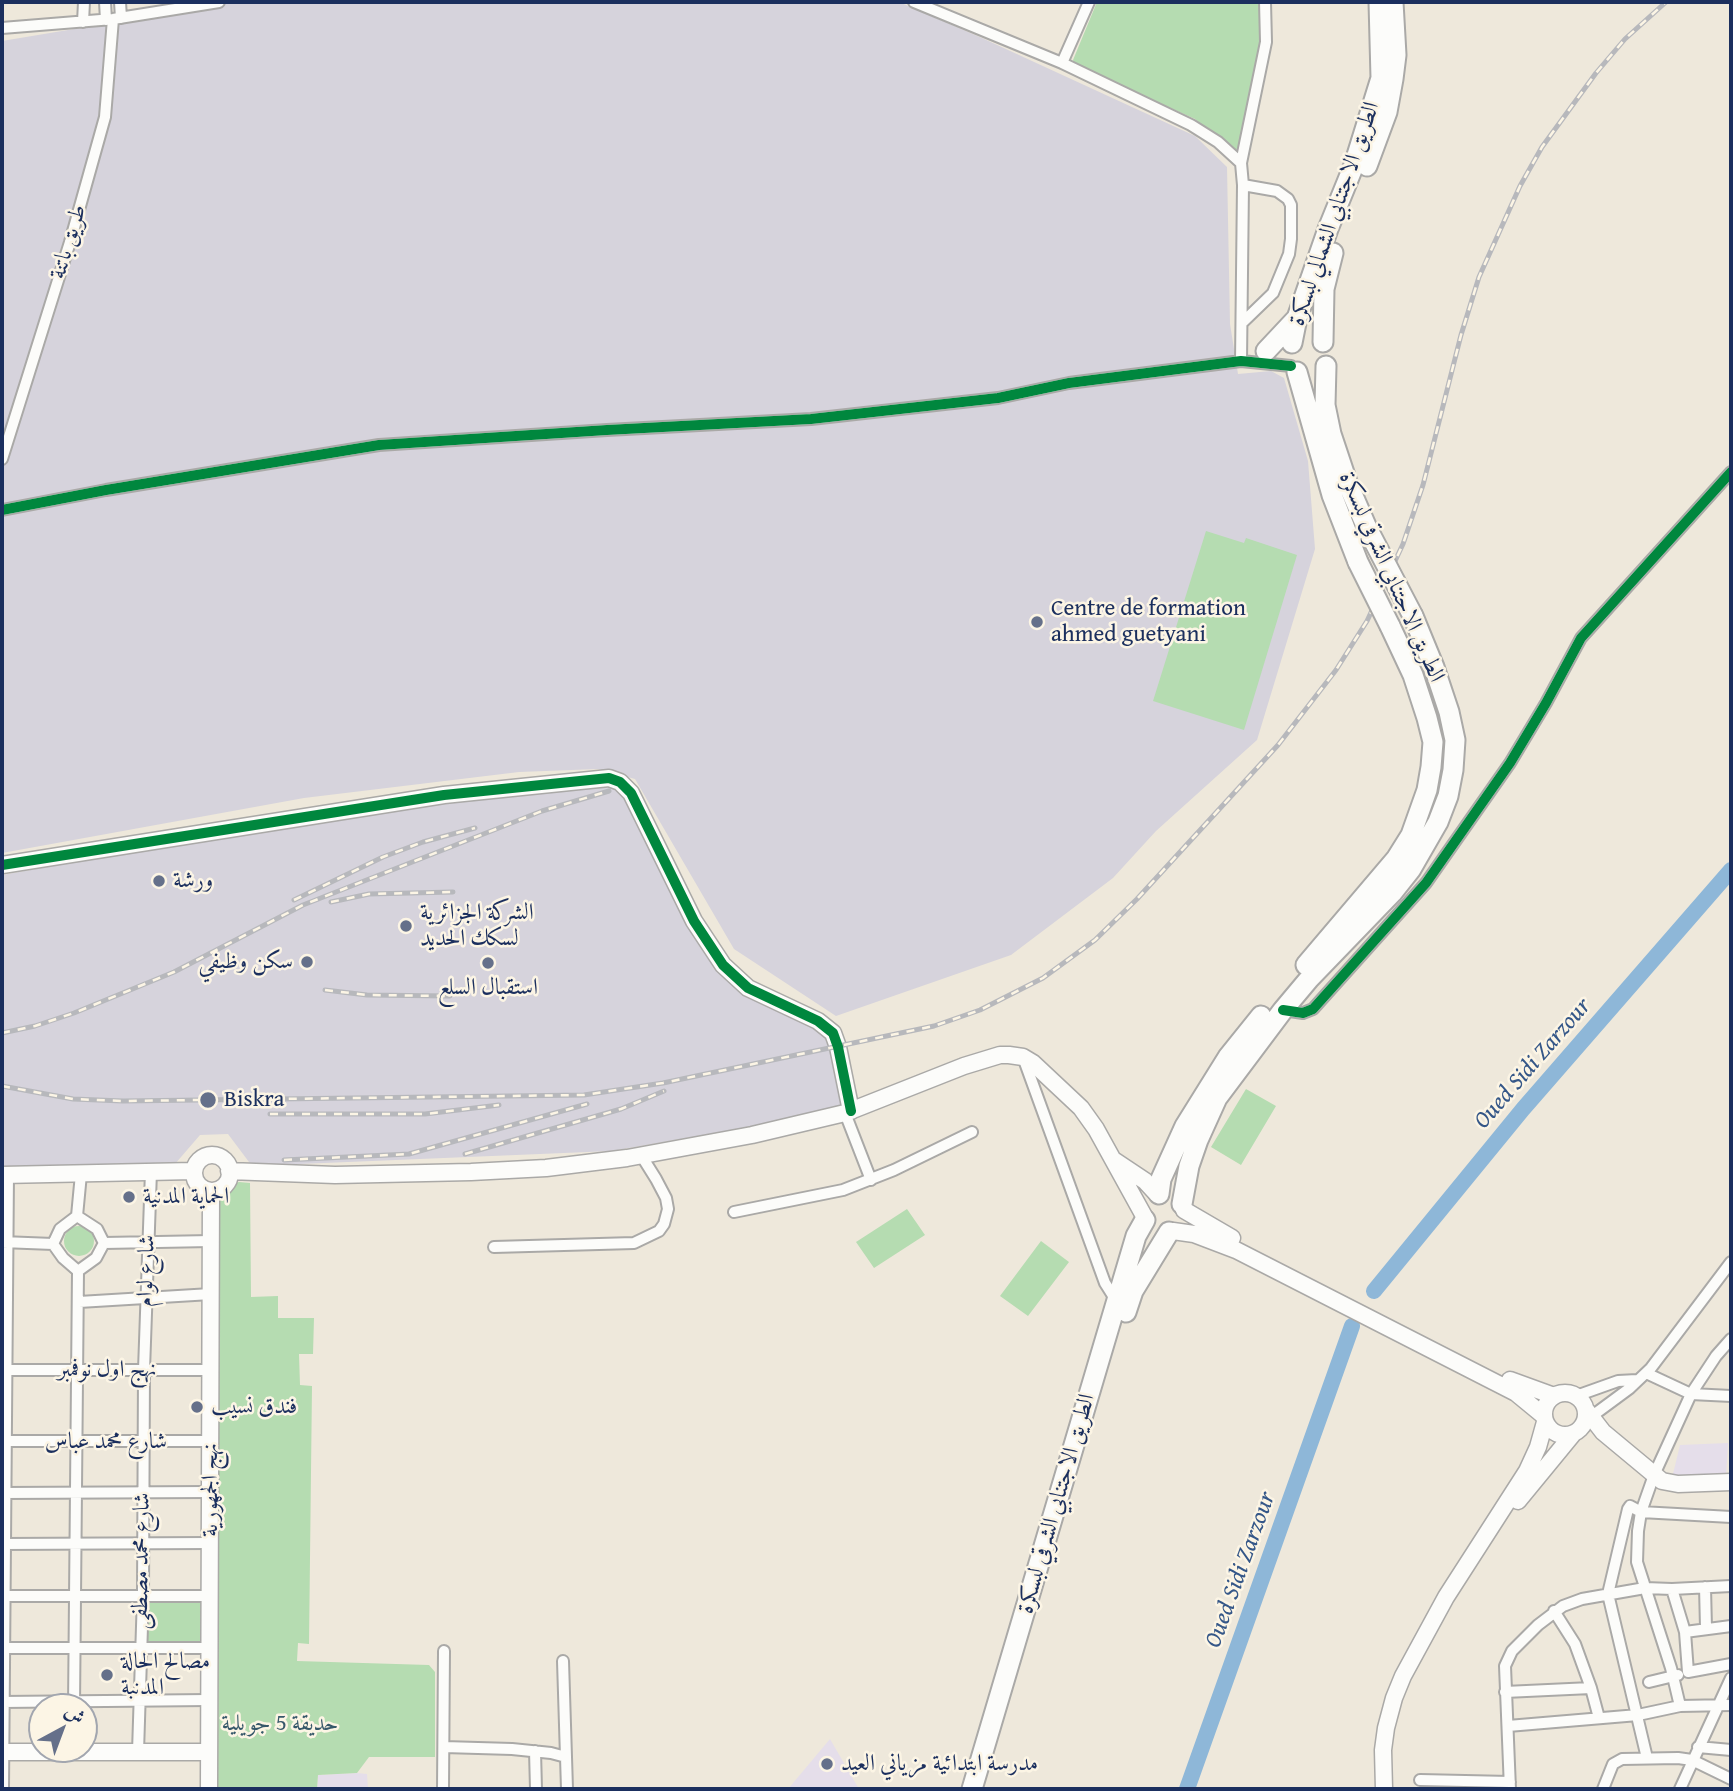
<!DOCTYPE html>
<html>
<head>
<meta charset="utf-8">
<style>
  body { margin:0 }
  #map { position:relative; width:1733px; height:1791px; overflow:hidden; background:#eee8db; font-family:"Gentium Book Plus",Amiri,serif }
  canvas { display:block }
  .frame { position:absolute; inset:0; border:4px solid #1b2f5e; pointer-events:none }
  .north { position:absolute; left:28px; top:1693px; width:70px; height:70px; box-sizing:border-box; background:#fcf5e5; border:2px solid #a2a6af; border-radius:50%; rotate:41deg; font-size:19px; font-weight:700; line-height:28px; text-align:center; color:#1b2f5e }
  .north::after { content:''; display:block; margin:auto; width:24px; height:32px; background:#65708a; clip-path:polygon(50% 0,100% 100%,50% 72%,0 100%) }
</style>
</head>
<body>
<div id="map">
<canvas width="1733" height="1791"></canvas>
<div class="frame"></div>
<div class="north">ش</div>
</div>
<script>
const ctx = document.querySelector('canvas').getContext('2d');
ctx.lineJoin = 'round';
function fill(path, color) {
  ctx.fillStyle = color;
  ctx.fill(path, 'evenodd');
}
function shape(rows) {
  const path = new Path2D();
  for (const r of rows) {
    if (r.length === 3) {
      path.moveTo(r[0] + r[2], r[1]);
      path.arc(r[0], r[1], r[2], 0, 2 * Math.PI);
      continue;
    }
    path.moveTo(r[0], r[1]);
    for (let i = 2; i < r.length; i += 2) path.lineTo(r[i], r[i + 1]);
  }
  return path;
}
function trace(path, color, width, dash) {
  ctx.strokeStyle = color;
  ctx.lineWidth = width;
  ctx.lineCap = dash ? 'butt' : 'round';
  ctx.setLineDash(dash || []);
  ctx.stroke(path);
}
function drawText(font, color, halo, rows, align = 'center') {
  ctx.font = font + ' "Gentium Book Plus",Amiri,serif';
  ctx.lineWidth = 5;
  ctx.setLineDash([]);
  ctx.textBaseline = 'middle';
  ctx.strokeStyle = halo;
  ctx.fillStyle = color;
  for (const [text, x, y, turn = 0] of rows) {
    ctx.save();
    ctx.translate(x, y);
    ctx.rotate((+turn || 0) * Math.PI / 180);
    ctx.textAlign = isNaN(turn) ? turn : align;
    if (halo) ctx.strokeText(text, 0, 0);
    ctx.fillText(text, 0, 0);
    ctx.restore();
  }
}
const built = shape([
  [1728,1443,1726,1477,1672,1478,1680,1445],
  [830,1739,859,1789,788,1789],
  [357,1773,367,1774,368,1789,317,1789,318,1775]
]);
const industrial = shape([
  [236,2,899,2,982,38,1195,136,1227,167,1230,324,1238,374,1271,371,1284,378,1308,461,1315,549,1257,740,1156,831,1113,878,1011,955,836,1016,734,949,635,779,598,769,519,772,304,798,2,853,2,41],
  [599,785,618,789,630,804,720,971,818,1029,829,1039,844,1106,743,1128,612,1151,252,1166,228,1134,200,1135,175,1164,2,1167,2,875,182,843,345,819,445,802]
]);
const green = shape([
  [1097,2,1259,2,1263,38,1238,148,1233,152,1195,119,1074,65,1073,60],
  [1206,531,1244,543,1246,538,1297,555,1244,730,1153,701],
  [1246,1089,1276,1106,1241,1165,1211,1147],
  [239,1182,250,1183,251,1297,278,1296,278,1318,314,1318,313,1354,299,1354,300,1385,312,1386,309,1644,298,1643,297,1661,429,1665,435,1672,435,1757,369,1757,357,1773,318,1775,317,1789,218,1789,219,1197,231,1184],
  [907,1209,925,1235,874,1268,856,1242],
  [79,1241,15],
  [1041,1241,1069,1262,1028,1316,1000,1296],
  [146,1600,205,1601,205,1645,145,1644]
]);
const river = shape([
  [1374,1291,1523,1109,1731,870],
  [1187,1789,1352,1326]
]);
const street = shape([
  [105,2,106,20],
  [120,2,121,18],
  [914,2,1062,63,1191,125,1218,142,1241,163],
  [83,22,84,2],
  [2,28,113,19,219,2],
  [1062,63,1089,2],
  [1243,185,1277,191,1288,199,1291,205,1291,239,1289,254,1273,293,1243,322],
  [1241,361,1243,185,1241,163,1266,42,1265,2],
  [2,459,70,242,105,117,113,19],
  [2,510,106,490,379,445,607,430,811,419,998,398,1069,383,1241,361,1291,366],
  [1283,1010,1303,1013,1313,1009,1426,883,1510,763,1546,703,1581,638,1731,472],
  [1023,1057,1105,1283,1117,1302],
  [845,1113,871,1180],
  [734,1212,843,1190,894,1170,972,1132],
  [77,1216,97,1229,104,1243,96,1258,78,1271,63,1258,53,1244,60,1229,77,1216],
  [77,1216,81,1174],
  [2,1242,53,1244],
  [104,1243,211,1241],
  [494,1247,634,1243,659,1231,664,1224,668,1209,666,1198,656,1179,641,1155],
  [79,1302,211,1294],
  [2,1370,211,1370],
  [1646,1373,1691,1394,1731,1396],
  [1576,1396,1618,1381,1637,1380],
  [1588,1419,1630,1388,1651,1368,1731,1262],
  [2,1441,211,1441],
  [2,1493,211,1492],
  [2,1544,210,1543],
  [1705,1587,1706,1628],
  [1672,1589,1685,1632,1688,1672,1731,1664],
  [2,1596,210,1596],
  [1554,1611,1575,1644,1591,1688],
  [1685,1632,1731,1626],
  [2,1648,210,1648],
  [563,1661,567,1789],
  [1649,1682,1678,1675],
  [1505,1692,1591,1688,1599,1718],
  [2,1702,209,1700],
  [1680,1706,1671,1668,1637,1562,1638,1531,1641,1512,1654,1475,1691,1394,1716,1356,1731,1339],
  [74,1707,78,1271],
  [1508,1726,1638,1715,1680,1706,1731,1705],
  [444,1747,512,1749,551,1753,566,1757],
  [1698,1747,1731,1750],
  [535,1751,536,1789],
  [138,1752,143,1595,144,1370,151,1171],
  [1647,1758,1608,1594,1628,1509,1630,1506,1641,1512,1731,1517],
  [1420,1780,1510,1782],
  [3,1789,8,1175],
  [443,1789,444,1651],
  [1510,1789,1505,1666,1512,1651,1538,1625,1563,1606,1582,1599,1645,1588,1672,1589,1731,1586],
  [1603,1789,1613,1764,1622,1759,1678,1758,1692,1760,1731,1779],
  [1680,1789,1731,1678]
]);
const secondary = shape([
  [2,865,444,795,609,778,620,782,631,793,694,921,723,965,748,988,818,1021,833,1033,838,1047,851,1111],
  [212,1173,18],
  [1115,1161,1145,1181,1157,1194],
  [229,1171,335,1175,471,1172,546,1168,627,1158,752,1135,845,1113,964,1066,1000,1055,1009,1055,1023,1057,1033,1063,1081,1108,1096,1129,1144,1216],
  [2,1175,194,1171],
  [1184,1210,1232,1238],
  [1173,1231,1194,1234,1236,1250,1516,1393,1544,1416],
  [1510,1380,1554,1396],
  [1565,1414,21],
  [1586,1410,1603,1432,1662,1481,1678,1484,1731,1482],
  [1518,1501,1573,1434],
  [2,1752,209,1752],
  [209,1789,211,1191],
  [1384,1789,1383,1750,1386,1728,1394,1698,1403,1676,1446,1597,1527,1471,1538,1447,1545,1422]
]);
const highway = shape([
  [1367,166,1387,112,1393,79,1396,55,1393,2],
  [1323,342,1324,289,1333,253],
  [1292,343,1297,318,1328,229,1354,165,1381,78,1379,2],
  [1266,351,1296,319],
  [1326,366,1325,405,1331,434,1347,482,1367,528],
  [1297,372,1332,495,1358,562],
  [1306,965,1396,859,1411,835,1427,790,1431,767,1433,742,1427,718,1413,675,1390,626],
  [1159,1194,1161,1179,1185,1126,1228,1057,1261,1016],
  [1182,1204,1189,1166,1198,1140,1217,1098,1283,1010,1309,979,1392,893,1411,869,1438,822,1448,796,1453,770,1455,740,1449,712,1434,667,1413,616],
  [1126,1312,1133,1291,1169,1232],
  [972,1789,1136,1236,1145,1220]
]);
const rail = shape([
  [294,900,383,857,423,842,475,828],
  [331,902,369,894,453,892],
  [325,990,367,995,450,996],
  [2,1033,35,1026,74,1013,174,972,303,905,542,811,609,791],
  [2,1086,73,1099,123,1101,584,1095,663,1083,934,1026,980,1010,1043,978,1095,940,1137,899,1278,745,1336,670,1367,621,1403,544,1423,485,1461,335,1479,277,1520,186,1542,147,1596,73,1625,39,1666,2],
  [270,1114,425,1114,499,1105],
  [465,1154,621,1109,664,1091],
  [284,1160,409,1154,587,1104]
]);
const highwayBridge = shape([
  [1367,528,1413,616],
  [1358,562,1390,626]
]);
const cycleway = shape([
  [2,510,106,490,379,445,607,430,811,419,998,398,1069,383,1241,361,1291,366],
  [2,865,444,795,609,778,620,782,631,793,694,921,723,965,748,988,818,1021,833,1033,838,1047,851,1111],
  [1283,1010,1303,1013,1313,1009,1426,883,1510,763,1546,703,1581,638,1731,472]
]);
const markers = [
  [1037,622,7,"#65708a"],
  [159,881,7,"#65708a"],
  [406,926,7,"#65708a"],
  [307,962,7,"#65708a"],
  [488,963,7,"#65708a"],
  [208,1100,9,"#65708a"],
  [129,1197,7,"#65708a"],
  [197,1407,7,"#65708a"],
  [107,1675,7,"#65708a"],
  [827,1764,7,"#65708a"]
];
const streetNames = [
  ["الطريق الاجتنابي الشمالي لبسكرة",1335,214,-71],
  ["طريق باتنة",69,242,-73],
  ["الطريق الاجتنابي الشرقي لبسكرة",1391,577,66],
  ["شارع لوام",147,1271,-88],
  ["نهج اول نوفمبر",107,1370],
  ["شارع محمد عباس",106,1442],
  ["نهج الجمهورية",211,1490,-90],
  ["الطريق الاجتنابي الشرقي لبسكرة",1057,1504,-74],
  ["شارع محمد مصطفى",142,1561,-89]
];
const poiNames = [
  ["Centre de formation",1051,609],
  ["ahmed guetyani",1051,635],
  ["ورشة",173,881],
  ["الشركة الجزائرية",420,913],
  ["لسكك الحديد",420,939],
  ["سكن وظيفي",293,962,"right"],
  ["استقبال السلع",488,988,"center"],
  ["Biskra",224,1100],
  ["الحماية المدنية",143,1197],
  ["فندق نسيب",211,1407],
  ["مصالح الحالة",121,1662],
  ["المدنبة",121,1688],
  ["مدرسة ابتدائية مزياني العيد",841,1764]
];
const parkNames = [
  ["حديقة 5 جويلية",280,1724]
];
const waterNames = [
  ["Oued Sidi Zarzour",1533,1064,-49],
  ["Oued Sidi Zarzour",1241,1570,-70]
];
fill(built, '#e5deea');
fill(industrial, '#d6d3dc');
fill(green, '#b5dcb1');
trace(river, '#8eb7d8', 16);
trace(street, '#aaa9a7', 14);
trace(secondary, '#aaa9a7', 19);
trace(highway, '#aaa9a7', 23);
trace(street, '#fcfcfa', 10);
trace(secondary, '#fcfcfa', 16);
trace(highway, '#fcfcfa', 19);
trace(rail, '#b7b8bc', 5);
trace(rail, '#fcf5e5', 2.5, [8]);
trace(highwayBridge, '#aaa9a7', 23, []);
trace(highwayBridge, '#fcfcfa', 19);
trace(cycleway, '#00873e', 10);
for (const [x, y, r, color] of markers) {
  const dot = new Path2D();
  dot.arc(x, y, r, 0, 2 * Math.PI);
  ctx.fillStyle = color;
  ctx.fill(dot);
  trace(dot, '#fcf5e5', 2.5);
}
drawText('23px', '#1b2f5e', '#fcf5e5', streetNames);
drawText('23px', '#1b2f5e', '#fcf5e5', poiNames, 'left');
drawText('23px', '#36586a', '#fcf5e5', parkNames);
drawText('italic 24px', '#355788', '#fcf5e5', waterNames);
</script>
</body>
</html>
